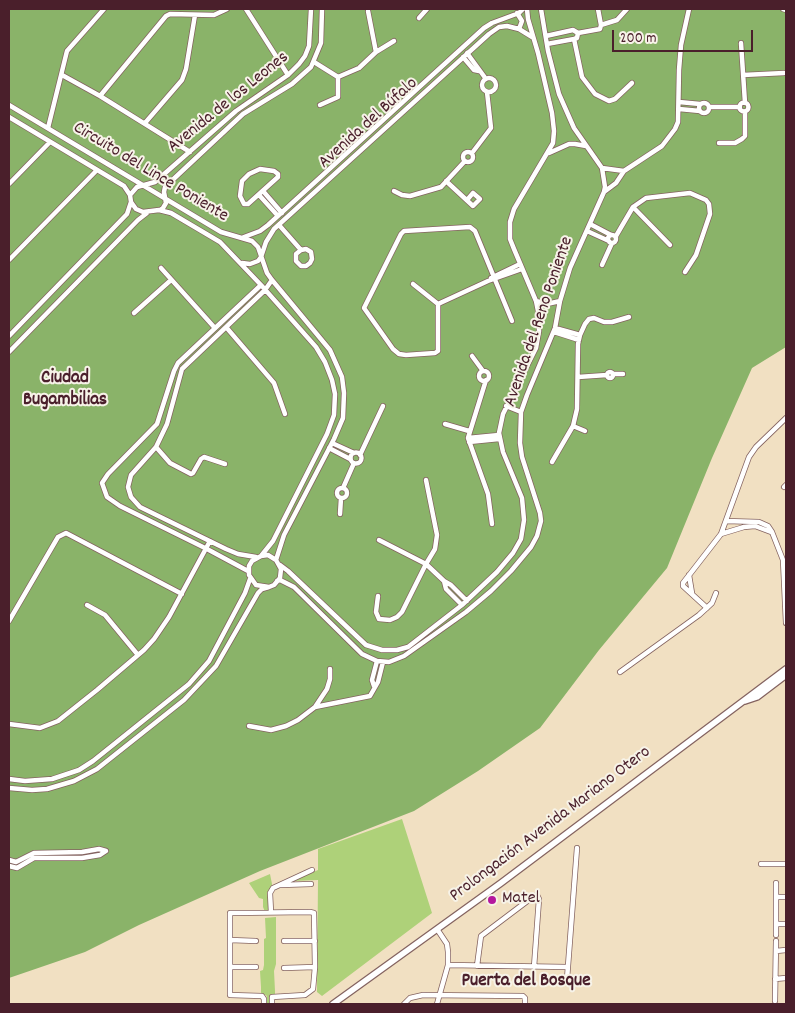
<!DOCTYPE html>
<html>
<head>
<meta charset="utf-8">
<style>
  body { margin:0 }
  #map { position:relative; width:795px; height:1013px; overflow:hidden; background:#f1e0c2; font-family:Dekko,sans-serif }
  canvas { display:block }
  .frame { position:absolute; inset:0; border:10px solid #4a1f2b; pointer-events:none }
  .scale { position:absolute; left:612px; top:30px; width:141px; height:22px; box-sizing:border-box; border:2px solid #4a1f2b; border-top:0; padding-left:6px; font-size:15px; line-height:18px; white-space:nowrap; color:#4a1f2b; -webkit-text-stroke:4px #f7f3e8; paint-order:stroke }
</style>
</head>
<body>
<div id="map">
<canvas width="795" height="1013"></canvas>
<div class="frame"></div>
<div class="scale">200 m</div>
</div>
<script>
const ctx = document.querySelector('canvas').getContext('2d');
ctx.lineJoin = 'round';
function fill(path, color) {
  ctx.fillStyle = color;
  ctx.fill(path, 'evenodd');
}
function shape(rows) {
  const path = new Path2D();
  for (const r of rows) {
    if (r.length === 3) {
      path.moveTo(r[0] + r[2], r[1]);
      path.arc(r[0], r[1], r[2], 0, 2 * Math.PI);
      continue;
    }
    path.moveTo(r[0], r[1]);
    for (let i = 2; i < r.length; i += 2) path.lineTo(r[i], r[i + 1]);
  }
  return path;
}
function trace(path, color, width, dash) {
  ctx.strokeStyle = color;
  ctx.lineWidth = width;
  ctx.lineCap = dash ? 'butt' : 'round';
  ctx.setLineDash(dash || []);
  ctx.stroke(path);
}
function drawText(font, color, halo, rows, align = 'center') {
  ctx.font = font + ' Dekko,sans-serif';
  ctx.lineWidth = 4;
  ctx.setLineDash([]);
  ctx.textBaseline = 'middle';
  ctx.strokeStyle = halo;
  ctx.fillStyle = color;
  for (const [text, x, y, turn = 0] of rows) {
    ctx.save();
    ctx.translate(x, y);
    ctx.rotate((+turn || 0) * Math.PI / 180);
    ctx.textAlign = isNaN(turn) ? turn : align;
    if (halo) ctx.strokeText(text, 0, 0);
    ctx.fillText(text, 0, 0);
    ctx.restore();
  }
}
const green = shape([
  [402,819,432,913,322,996,317,992,318,880,293,881,318,870,318,849],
  [270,874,272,884,269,912,265,912,263,907,263,899,259,898,249,883],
  [276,917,276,964,274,971,275,991,275,994,271,994,269,996,269,1004,267,1004,267,997,266,995,261,994,261,987,260,971,263,970,264,965,264,939,266,938,265,918]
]);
const forest = shape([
  [9,9,786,9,786,347,752,368,712,458,667,568,599,650,540,728,478,771,414,811,260,871,139,925,85,952,9,978]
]);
const minor = shape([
  [246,9,288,75],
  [783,9,786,10],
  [368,11,376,52],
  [517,13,522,21,519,29],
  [419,18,427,9],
  [601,25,617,20,627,9],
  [578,33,600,29,601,25,598,9],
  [546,36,573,30,578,33,577,38,574,39,547,44],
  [574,39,582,77,595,94,609,101,615,99,632,83],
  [741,43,745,103],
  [467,53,486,79],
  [463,57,474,70,479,71],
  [314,62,338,77],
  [62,75,100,96,190,152],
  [743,75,784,73],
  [338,77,359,68,376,52,394,41],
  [489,85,7],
  [100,96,166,16,170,14,214,15,227,9],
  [679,102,700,104],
  [744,107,4.5],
  [704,108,5],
  [9,105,221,232,252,241,258,247,267,273,272,280,330,350,342,377,344,393,343,418,334,439,284,535,276,560],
  [320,105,338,97,338,77],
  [709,107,740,107],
  [679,109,700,111],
  [9,117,124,186,130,195,131,202,127,214,9,336],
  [145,123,182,80,186,69,195,15],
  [48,128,67,51,104,9],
  [719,143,735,143,742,139,745,136,745,112],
  [468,157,5],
  [472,153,491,128,487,92],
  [549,153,569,144,575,144,586,146],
  [602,168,624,171],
  [260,169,274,171,278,174,278,177,248,204,244,204,240,196,242,181,249,174,260,169],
  [446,181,473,206,480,199,473,193,467,200],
  [9,184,50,142],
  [263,191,282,213],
  [394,191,402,195,410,196,441,187,465,161],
  [604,192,616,183,624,171,662,146,675,129,678,122,679,70,681,45,689,9],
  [130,195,137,187,155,182,236,111,288,75,299,64,305,56,309,46,311,9],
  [259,195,278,216],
  [131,202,136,209,143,212,159,210,171,213,220,242,261,285,316,347,325,362,332,380,335,394,334,415,327,434,273,541,261,556],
  [633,207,670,245],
  [160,210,163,208,166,203,164,192,165,187,243,114,292,84,311,67,321,43,322,9],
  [590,224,611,235],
  [279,225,301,250,306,249,311,252,312,259,310,263,306,266,301,266,296,261,296,254,301,250],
  [587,231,609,241],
  [612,239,4],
  [616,236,633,207,646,198,690,193,706,200,709,204,710,214,696,255,685,272],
  [244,237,260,231,268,225,484,28,492,23,519,13,523,9],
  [9,260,97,170],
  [242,263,250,264,258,261,261,257,266,242,274,229,489,34,499,27,507,26,519,29,532,37],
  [602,265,612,243],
  [161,268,214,327],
  [491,278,520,264],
  [413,284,438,304],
  [536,301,547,304,560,301],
  [438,304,438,351,435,353,406,355,399,354,393,349,364,308,401,234,404,231,470,227,475,231,512,321],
  [438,304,488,281,522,269],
  [134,313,171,280],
  [226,327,274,383,285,414],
  [555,328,580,335],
  [554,332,579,340],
  [9,352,138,220,147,213],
  [472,356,483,371],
  [484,376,5],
  [610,375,3],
  [613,374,623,374],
  [578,377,607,375],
  [486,380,468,438,488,494,492,524],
  [506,406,521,412],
  [445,424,469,431],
  [573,426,585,431],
  [468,438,499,435],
  [469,442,499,439],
  [332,443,354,453],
  [156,447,170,463,191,474,193,473,201,459,204,457,225,464],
  [329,448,350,459],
  [356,458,5.5],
  [360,455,383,406],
  [552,462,573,426,577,409,578,344,580,335,585,324,589,319,594,318,604,322,612,322,629,317],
  [784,487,786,485],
  [342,493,5],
  [343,488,354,463],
  [340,514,341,498],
  [726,521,759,522,768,526,772,532,783,560,786,623],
  [721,534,744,527,755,526,771,532],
  [379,540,426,564,444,581,451,585,467,601],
  [256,557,238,554,226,549,140,507,131,497,128,487,131,475,156,447,167,424,182,369,265,290,272,280],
  [280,565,288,571,366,645,382,650,397,650,408,647,462,605,497,572,513,553,521,539,524,520,522,498,503,452,499,433,503,414,536,348,539,331,539,316,536,301,514,249,510,239,510,222,514,209,553,143,554,131,552,113,538,53,528,19,527,9],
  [248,571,207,549,120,506,107,497,102,483,108,474,157,424,174,371,178,363,261,285],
  [689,575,692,593],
  [277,581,280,580,294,587,362,654,377,661,389,662,404,656,466,612,491,591,511,571,531,547,537,536,541,521,540,513,522,457,520,443,521,412,527,395,555,328,560,301,570,268,604,192,605,187,602,168,574,128,559,94,548,51,541,9],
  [444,581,446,589,462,605],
  [378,596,376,612,379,619,390,620,397,617,402,612,426,564,435,549,437,535,426,480],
  [87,605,105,615,138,655],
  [707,608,683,586,683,583,721,534,749,457,756,447,786,418],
  [9,621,58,537,66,533,182,594],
  [620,672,699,615,712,603,716,593],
  [374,686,372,680,377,661],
  [315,707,370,696,378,682,383,662],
  [9,724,40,728,58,721,97,690,144,650,154,639,169,617,210,541],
  [249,726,271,730,286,726,298,720,315,707,327,689,330,679,330,669],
  [9,779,25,781,52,779,79,770,93,761,189,684,209,661,245,593,250,579],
  [9,788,32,790,47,789,74,781,97,769,184,700,216,666,258,593,262,589,269,587,274,585,280,578,281,569,276,560,268,555,261,556,252,561,249,566,249,575,256,585,269,587],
  [9,860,16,862,34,853,82,852,99,849,106,851],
  [761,864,786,864],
  [9,866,17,868,34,858,82,858,100,855,106,851],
  [776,883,776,935],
  [281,885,311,884],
  [776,897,786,897],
  [271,912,270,893,273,888,312,870],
  [776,924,786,924],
  [437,929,447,944,448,952,448,965,437,1004],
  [230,940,256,941],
  [284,941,315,941],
  [776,951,786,950],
  [448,965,567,967],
  [477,966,481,936,534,896,537,895,539,899,534,967],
  [230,967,256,967],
  [284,968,315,967],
  [567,979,577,848],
  [775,979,786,978],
  [775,1001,776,941],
  [264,1004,264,999,262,996,230,995,230,913,310,912,314,913,315,967,313,989,305,995,272,997,272,1004],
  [404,1004,410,998,423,995,523,996,525,998,525,1004]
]);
const tertiary = shape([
  [745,701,757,697,786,675],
  [333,1004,501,883,786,669]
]);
const markers = [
  [492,900,5,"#b5179e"]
];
const streetNames = [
  ["Avenida de los Leones",229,103,-39],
  ["Avenida del Búfalo",369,124,-42],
  ["Circuito del Lince Poniente",150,173,31],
  ["Avenida del Reno Poniente",540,322,-71],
  ["Prolongación Avenida Mariano Otero",551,825,-37]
];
const poiNames = [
  ["Matel",502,900]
];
const neighbourhoodNames = [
  ["Ciudad",65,379],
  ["Bugambilias",65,401],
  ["Puerta del Bosque",526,982]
];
fill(green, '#aed179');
fill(forest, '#8ab369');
trace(minor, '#846360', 6);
trace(tertiary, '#846360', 8);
trace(minor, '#fff', 4.5);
trace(tertiary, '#fff', 5.5);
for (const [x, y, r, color] of markers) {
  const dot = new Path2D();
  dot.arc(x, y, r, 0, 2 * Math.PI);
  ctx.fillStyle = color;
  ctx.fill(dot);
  trace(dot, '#f7f3e8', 2);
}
drawText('18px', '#4a1f2b', '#f7f3e8', streetNames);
drawText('18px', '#4a1f2b', '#f7f3e8', poiNames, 'left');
drawText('bold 19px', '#4a1f2b', '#f7f3e8', neighbourhoodNames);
</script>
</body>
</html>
